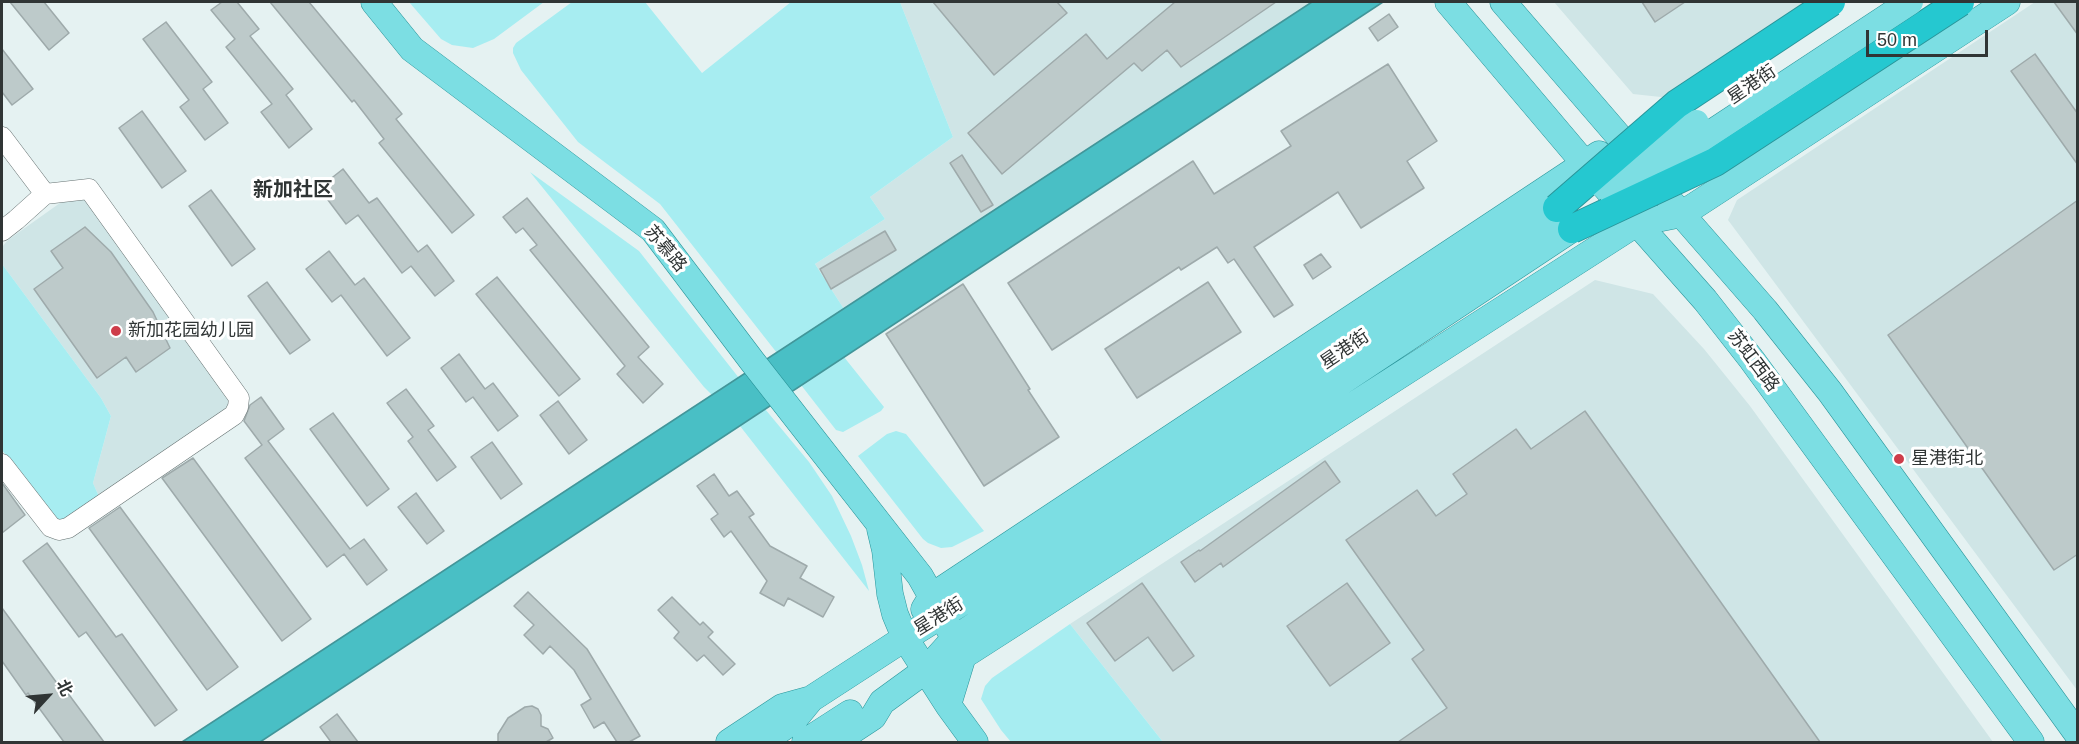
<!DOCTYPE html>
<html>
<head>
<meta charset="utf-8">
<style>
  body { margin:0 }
  #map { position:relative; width:2079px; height:744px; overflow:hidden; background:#e5f2f2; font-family:Helvetica,"Noto Sans SC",sans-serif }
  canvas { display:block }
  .frame { position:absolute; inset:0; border:3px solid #303535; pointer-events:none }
  .north { position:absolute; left:18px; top:666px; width:60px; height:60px; -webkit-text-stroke:4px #fff; paint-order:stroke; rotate:64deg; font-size:16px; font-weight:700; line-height:24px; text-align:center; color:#303535 }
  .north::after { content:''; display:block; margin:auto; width:21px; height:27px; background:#303535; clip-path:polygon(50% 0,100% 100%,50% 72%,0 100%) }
  .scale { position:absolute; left:1866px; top:30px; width:122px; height:27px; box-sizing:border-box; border:3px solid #303535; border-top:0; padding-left:8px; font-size:18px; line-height:21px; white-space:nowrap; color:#303535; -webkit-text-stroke:4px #fff; paint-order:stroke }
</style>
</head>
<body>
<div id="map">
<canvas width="2079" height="744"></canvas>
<div class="frame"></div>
<div class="north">北</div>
<div class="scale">50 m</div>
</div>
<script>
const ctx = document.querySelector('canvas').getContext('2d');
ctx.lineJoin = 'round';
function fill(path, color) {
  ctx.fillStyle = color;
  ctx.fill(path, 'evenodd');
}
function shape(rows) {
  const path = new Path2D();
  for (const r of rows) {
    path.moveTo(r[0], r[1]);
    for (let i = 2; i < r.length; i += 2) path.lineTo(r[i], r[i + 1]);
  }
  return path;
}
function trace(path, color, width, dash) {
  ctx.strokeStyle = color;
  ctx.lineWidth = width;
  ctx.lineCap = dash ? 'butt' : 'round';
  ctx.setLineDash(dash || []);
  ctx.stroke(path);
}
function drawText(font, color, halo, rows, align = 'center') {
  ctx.font = font + ' Helvetica,"Noto Sans SC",sans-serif';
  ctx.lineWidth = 6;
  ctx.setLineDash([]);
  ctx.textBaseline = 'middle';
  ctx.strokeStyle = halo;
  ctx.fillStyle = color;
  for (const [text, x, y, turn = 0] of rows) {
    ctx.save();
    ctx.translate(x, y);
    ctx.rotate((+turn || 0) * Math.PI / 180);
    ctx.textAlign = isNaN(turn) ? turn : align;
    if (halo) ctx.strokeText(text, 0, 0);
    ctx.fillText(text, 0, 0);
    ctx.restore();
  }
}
const built = shape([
  [900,2,1312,2,844,309,815,264,885,219,870,197,953,137],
  [1554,2,1811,2,1670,98,1633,94],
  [2035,2,2077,2,2077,690,1728,220,1737,200],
  [72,197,87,198,228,396,229,405,224,415,100,499,93,483,111,416,101,398,2,264,2,247,8,240,60,203],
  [1595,280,1653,294,1704,349,1750,406,1993,742,1163,742,1070,624]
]);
const green = shape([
  [409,2,544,2,494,39,473,48,452,45,441,39],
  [572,2,645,2,702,73,791,2,900,2,953,137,870,197,885,219,815,264,844,309,777,353,660,204,578,142,521,70,513,53,513,48,516,43],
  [530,172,639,251,739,378,712,395,704,387],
  [2,264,101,398,111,416,93,483,100,499,70,518,59,520,51,514,2,450],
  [844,357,884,407,881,411,843,432,836,430,801,385],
  [765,409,809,462,832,496,851,536,862,565,869,591,740,426],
  [896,431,906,434,984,531,952,547,941,548,928,543,923,539,858,456,887,434],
  [1070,624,1163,742,1011,742,1001,730,981,699,985,686,992,678]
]);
const water = shape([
  [1312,2,1383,2,260,742,182,742,1312,2]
]);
const building = shape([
  [10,2,44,2,69,33,49,50,10,2],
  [222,2,237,2,259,29,250,36,293,89,286,95,312,129,289,148,261,112,272,104,226,47,235,39,211,10,222,2],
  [270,2,309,2,402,114,396,119,474,215,452,233,379,143,384,139,354,100,352,102,270,2],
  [933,2,1057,2,1067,13,994,75,933,2],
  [1175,2,1276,2,1181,67,1167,50,1142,71,1134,63,1002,174,968,133,1086,34,1107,59,1175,2],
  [1642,2,1685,2,1655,22,1642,2],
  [2054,2,2078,2,2078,35,2054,2],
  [1389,14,1398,27,1378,41,1369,28,1389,14],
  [166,22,212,82,203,89,228,123,205,140,180,107,189,100,143,39,166,22],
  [2,49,33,89,12,105,2,92,2,49],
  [2035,54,2078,114,2078,165,2011,71,2035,54],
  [1388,64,1437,141,1407,161,1424,188,1361,228,1338,192,1254,247,1293,305,1274,317,1234,259,1228,263,1217,247,1181,270,1179,267,1052,350,1008,283,1193,161,1214,194,1291,146,1281,131,1388,64],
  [142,111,186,171,162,188,119,128,142,111],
  [962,155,993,205,981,212,950,163,962,155],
  [343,169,369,203,377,198,418,252,427,245,454,281,435,296,411,266,402,273,358,215,346,224,319,188,343,169],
  [211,190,255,249,232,266,189,206,211,190],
  [527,198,649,347,638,357,663,384,643,403,617,374,625,366,530,250,537,245,523,228,516,233,503,217,527,198],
  [2078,200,2078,554,2054,570,1888,335,2078,200],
  [85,227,111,252,153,312,170,348,136,372,126,357,97,378,34,289,63,268,51,251,85,227],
  [885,231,896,250,831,289,820,269,885,231],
  [329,251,355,285,364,278,410,338,387,356,341,295,332,302,306,269,329,251],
  [1321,254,1331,267,1313,279,1304,265,1321,254],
  [497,277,580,379,559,396,476,294,497,277],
  [267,282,310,340,290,354,248,296,267,282],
  [1208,282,1241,332,1137,398,1105,349,1208,282],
  [963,284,1030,389,1028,390,1059,437,984,486,886,334,963,284],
  [459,354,485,389,493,383,518,416,498,431,473,397,466,402,441,368,459,354],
  [406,389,434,426,428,430,456,467,437,481,408,441,413,437,387,403,406,389],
  [261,397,284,429,268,441,350,549,364,539,387,570,367,585,344,554,327,567,245,458,262,445,244,421,250,405,261,397],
  [558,401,587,440,569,454,540,415,558,401],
  [1585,411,1820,742,1398,742,1447,708,1412,659,1424,650,1346,540,1417,490,1436,516,1467,494,1453,474,1516,429,1531,449,1585,411],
  [333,413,389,489,367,506,310,429,333,413],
  [492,442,522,484,501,499,471,457,492,442],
  [193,458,311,619,282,641,162,478,193,458],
  [1325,461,1340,482,1223,567,1221,563,1195,582,1181,562,1199,550,1200,551,1325,461],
  [714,474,729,496,737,491,754,514,749,517,770,546,807,566,800,578,834,597,823,617,788,598,784,606,760,593,767,581,731,531,724,537,711,519,718,514,697,486,714,474],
  [2,483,25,515,2,533,2,483],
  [416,493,444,531,427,544,398,507,416,493],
  [120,507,238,667,207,690,89,528,120,507],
  [47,543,116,637,122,634,177,710,155,726,86,632,79,637,23,561,47,543],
  [1142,583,1194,656,1173,671,1148,637,1115,661,1087,623,1142,583],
  [1347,583,1390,643,1330,686,1287,626,1347,583],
  [528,592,587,649,640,736,629,742,617,742,604,722,594,728,581,705,591,699,574,670,550,646,543,654,524,635,534,625,514,606,528,592],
  [672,597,700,625,703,622,713,632,708,637,735,664,723,675,704,655,697,661,674,638,679,632,658,610,672,597],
  [2,608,62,690,64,688,104,742,64,742,28,693,26,695,2,661,2,608],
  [532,706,538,709,541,715,541,726,548,729,553,738,546,742,498,742,498,734,508,718,525,707,532,706],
  [337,714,358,742,331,742,320,727,337,714]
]);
const minor = shape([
  [2,137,45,194],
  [2,231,16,220,45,194,89,189,239,398,238,407,234,415,68,528,59,530,51,527,2,464]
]);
const major = shape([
  [374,2,412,49,653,230,752,361,920,576,942,615,963,656,948,705],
  [1448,2,1585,164,1705,300,1752,360,2031,742],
  [1503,2,1622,140,1639,164],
  [1670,201,1765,310,1830,392,2078,735],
  [880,529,885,550,890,594,895,614,905,638,948,705,975,742],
  [924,609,932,596,1599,154],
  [926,670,963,656,1637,223,1682,214,2007,2],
  [729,742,782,707,811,699,905,638,995,582,1557,208],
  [762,742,793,721,811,699],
  [805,742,850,713],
  [835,742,873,717,882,702,926,670,954,639,1572,229]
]);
const majorBridge = shape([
  [1599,183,1696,123],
  [1614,200,1702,139,1910,2]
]);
const highwayBridge = shape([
  [1557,208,1677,104,1831,2],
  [1572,229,1715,162,1960,2]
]);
const markers = [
  [116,331,6,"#ce3d4a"],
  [1899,459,6,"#ce3d4a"]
];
const streetNames = [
  ["星港街",1752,85,-34],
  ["苏慕路",665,249,50],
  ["星港街",1345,350,-34],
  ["苏虹西路",1753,361,53],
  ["星港街",939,617,-32]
];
const poiNames = [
  ["新加花园幼儿园",128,331],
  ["星港街北",1911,459]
];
const neighbourhoodNames = [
  ["新加社区",293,190]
];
fill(built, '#cfe5e6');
fill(green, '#a7edf1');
fill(water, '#49bfc5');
trace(water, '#42969a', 1.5);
fill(building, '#bdcaca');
trace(building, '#9eaaab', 1.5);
trace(minor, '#667272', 21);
trace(major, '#29959a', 27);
trace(minor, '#fff', 20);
trace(major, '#7cdee3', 26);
trace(majorBridge, '#29959a', 27, []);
trace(highwayBridge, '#29959a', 30, []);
trace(majorBridge, '#7cdee3', 26);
trace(highwayBridge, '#25c8d0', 28);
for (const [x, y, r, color] of markers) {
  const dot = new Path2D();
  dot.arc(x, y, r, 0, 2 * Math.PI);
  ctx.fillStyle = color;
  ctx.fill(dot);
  trace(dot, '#fff', 2);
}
drawText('18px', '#303535', '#fff', streetNames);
drawText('18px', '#303535', '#fff', poiNames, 'left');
drawText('bold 20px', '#303535', '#fff', neighbourhoodNames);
</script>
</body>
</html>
